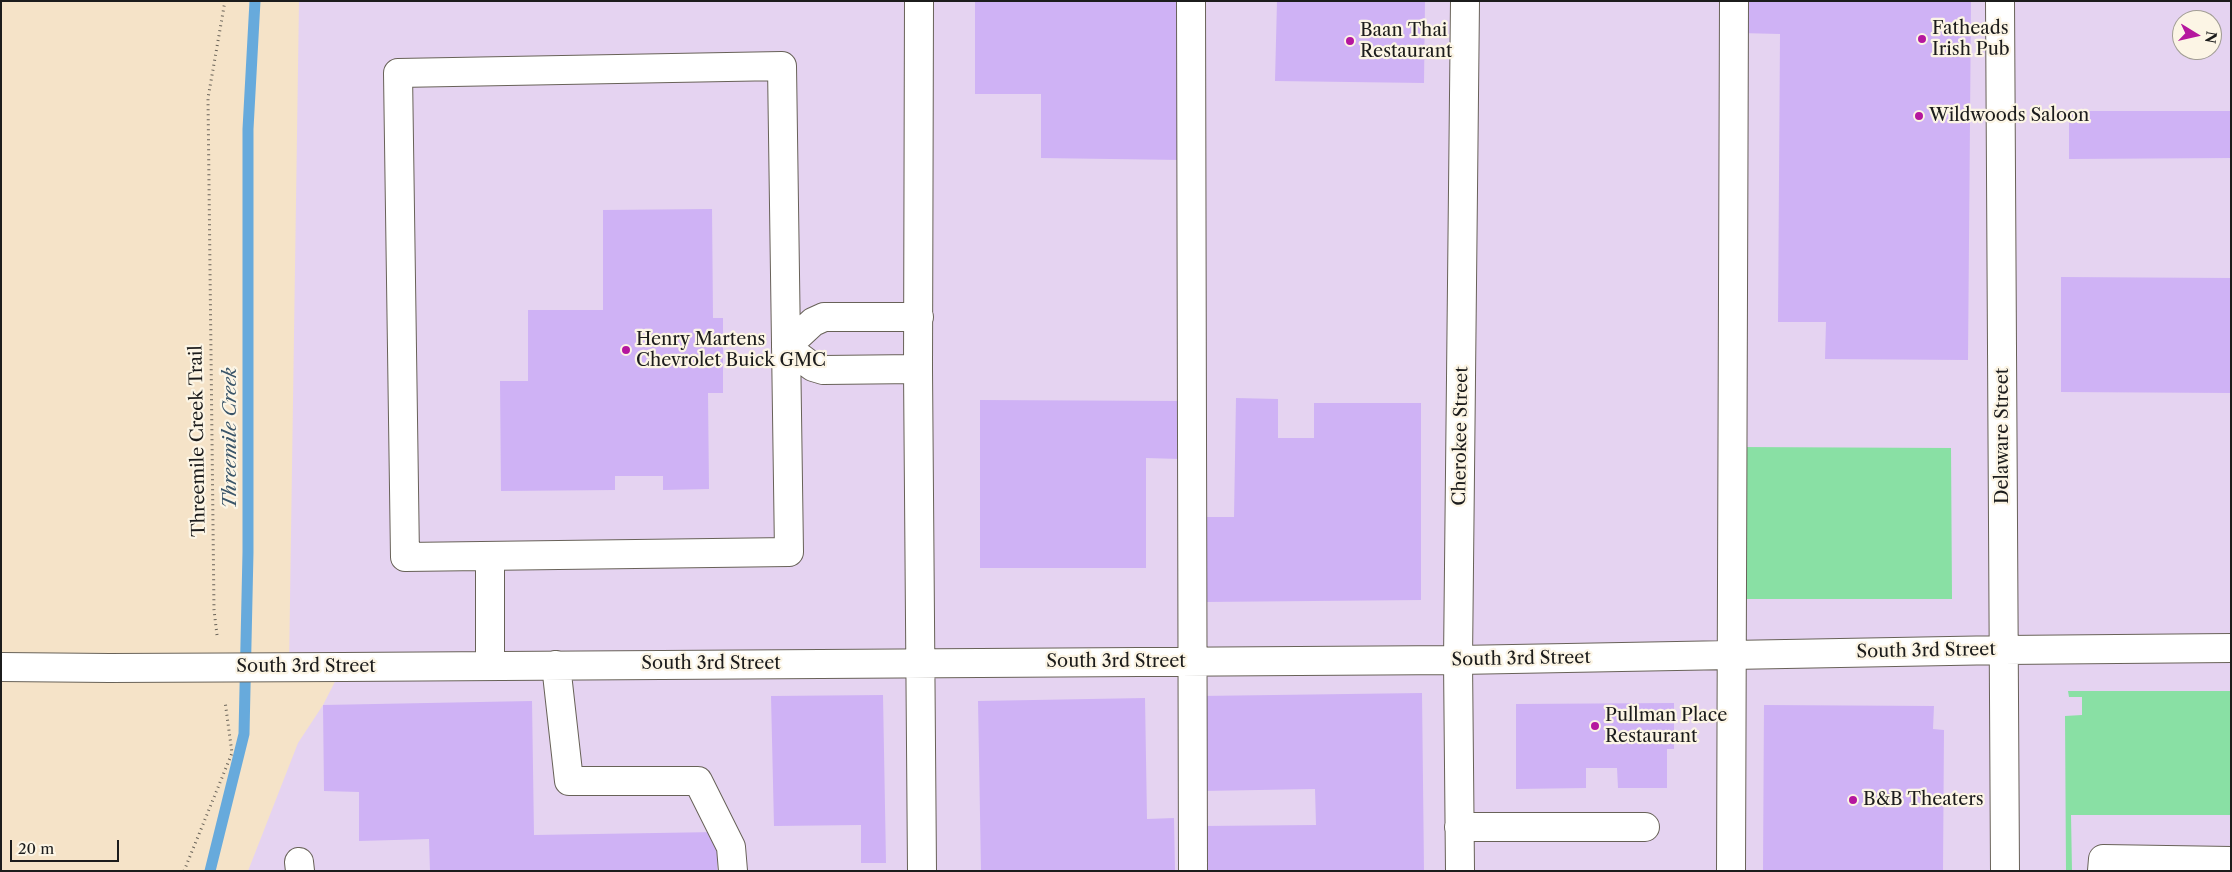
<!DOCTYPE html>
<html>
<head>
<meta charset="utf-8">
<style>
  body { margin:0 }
  #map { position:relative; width:2232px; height:872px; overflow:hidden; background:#f5e3c8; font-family:"Libre Caslon Text",serif }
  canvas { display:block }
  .frame { position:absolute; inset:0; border:2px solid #1c1c1c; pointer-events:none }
  .north { position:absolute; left:2172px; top:10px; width:50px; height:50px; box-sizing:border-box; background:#fcf5e5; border:1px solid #a29e95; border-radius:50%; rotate:99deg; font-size:14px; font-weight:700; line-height:20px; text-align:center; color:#1c1c1c }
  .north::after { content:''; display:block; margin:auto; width:18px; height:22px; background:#b5179e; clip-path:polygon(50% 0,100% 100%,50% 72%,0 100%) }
  .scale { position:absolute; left:10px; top:840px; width:109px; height:22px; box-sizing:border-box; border:2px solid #1c1c1c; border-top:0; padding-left:6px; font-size:15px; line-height:18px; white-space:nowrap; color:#1c1c1c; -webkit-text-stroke:4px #fcf5e5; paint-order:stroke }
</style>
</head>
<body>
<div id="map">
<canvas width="2232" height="872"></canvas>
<div class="frame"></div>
<div class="north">N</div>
<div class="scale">20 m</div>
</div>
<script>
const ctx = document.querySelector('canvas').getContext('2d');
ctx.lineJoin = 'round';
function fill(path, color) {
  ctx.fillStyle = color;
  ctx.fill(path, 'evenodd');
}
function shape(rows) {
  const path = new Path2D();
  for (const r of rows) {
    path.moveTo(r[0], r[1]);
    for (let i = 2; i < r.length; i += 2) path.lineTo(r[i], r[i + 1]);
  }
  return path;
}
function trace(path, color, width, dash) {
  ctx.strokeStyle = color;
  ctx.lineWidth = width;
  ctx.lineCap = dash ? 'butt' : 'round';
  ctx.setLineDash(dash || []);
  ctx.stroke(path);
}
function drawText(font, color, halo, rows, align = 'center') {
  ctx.font = font + ' "Libre Caslon Text",serif';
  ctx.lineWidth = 4.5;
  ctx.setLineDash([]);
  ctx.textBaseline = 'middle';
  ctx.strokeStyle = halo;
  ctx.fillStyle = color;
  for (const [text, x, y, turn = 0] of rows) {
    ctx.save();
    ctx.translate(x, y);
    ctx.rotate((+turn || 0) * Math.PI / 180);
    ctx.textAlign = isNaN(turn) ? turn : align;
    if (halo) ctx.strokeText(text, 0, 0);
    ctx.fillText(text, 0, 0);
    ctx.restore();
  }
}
const built = shape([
  [299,1,2231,1,2231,871,248,871,298,743,323,705,342,668,289,667],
  [2182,20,2212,20,2212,50,2182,50]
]);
const green = shape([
  [1740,447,1951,448,1952,599,1744,599],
  [2068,691,2231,691,2231,815,2071,815,2072,871,2066,871,2065,716,2082,715,2082,697,2069,697]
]);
const stream = shape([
  [210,871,244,734,248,552,248,129,255,1]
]);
const building = shape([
  [975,1,1187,1,1182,160,1041,158,1041,94,975,94],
  [1277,1,1425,1,1424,83,1275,81],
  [1741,1,1971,1,1968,360,1825,359,1826,322,1778,322,1780,34,1741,33],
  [2069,111,2231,111,2231,158,2069,159],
  [712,209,713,318,723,318,723,393,708,393,709,489,663,490,663,476,615,476,615,490,501,491,500,381,528,381,528,310,603,310,603,210],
  [2061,277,2231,278,2231,393,2061,392],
  [1236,398,1278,399,1278,438,1314,438,1314,403,1421,403,1421,600,1205,602,1204,517,1234,517],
  [980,400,1180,401,1180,459,1146,458,1146,568,980,568],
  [1422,693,1424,871,1203,871,1203,826,1316,825,1315,789,1202,791,1200,696],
  [883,695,886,863,861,863,861,825,774,826,771,696],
  [1145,698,1147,819,1174,818,1175,871,981,871,978,701],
  [532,701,534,835,717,832,717,871,430,871,429,839,359,841,359,792,324,791,323,705],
  [1674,703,1674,749,1667,749,1667,788,1618,788,1617,768,1586,768,1586,788,1516,789,1516,704],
  [1764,705,1934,706,1933,729,1944,730,1943,871,1763,871]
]);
const path = shape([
  [217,635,214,610,208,98,225,1],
  [184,871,232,753,225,701]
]);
const minor = shape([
  [919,1,918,369,922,871],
  [1191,1,1193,871],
  [2000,1,2005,871],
  [782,66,789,552,405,557,398,73,782,66],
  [786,347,813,322,824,317,919,317],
  [786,347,813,367,823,370,918,369],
  [490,665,490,556],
  [556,665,569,781,698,781,731,847,733,871],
  [1,667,110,668],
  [342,667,1458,660,2004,650,2231,648],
  [1459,827,1645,827],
  [299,862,300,871],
  [1460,871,1458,660,1465,1],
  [1731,871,1734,1],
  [2102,871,2103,859,2231,861]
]);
const minorBridge = shape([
  [110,668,342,667]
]);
const markers = [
  [1922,39,5,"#b5179e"],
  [1350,41,5,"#b5179e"],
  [1919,116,5,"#b5179e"],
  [626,350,5,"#b5179e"],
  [1595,726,5,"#b5179e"],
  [1853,800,5,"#b5179e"]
];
const poiNames = [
  ["Fatheads",1932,29],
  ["Irish Pub",1932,50],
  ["Baan Thai",1360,31],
  ["Restaurant",1360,52],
  ["Wildwoods Saloon",1929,116],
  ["Henry Martens",636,340],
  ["Chevrolet Buick GMC",636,361],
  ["Pullman Place",1605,716],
  ["Restaurant",1605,737],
  ["B&B Theaters",1863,800]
];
const streetNames = [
  ["Cherokee Street",1461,436,-89],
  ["Delaware Street",2003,436,-90],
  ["Threemile Creek Trail",198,441,-91],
  ["South 3rd Street",1926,651,-1],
  ["South 3rd Street",1521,659,-1],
  ["South 3rd Street",1116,662],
  ["South 3rd Street",711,664],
  ["South 3rd Street",306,667]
];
const waterNames = [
  ["Threemile Creek",231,438,-90]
];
fill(built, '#e5d3f1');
fill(green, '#89e0a4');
trace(stream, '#67aadc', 11);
fill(building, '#cfb2f5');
trace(minor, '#686258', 30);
trace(path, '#686258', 3, [1, 4]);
trace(minor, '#fff', 28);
trace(minorBridge, '#686258', 30, []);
trace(minorBridge, '#fff', 28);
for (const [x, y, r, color] of markers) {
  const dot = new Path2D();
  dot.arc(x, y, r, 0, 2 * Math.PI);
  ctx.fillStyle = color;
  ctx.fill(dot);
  trace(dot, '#fcf5e5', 2);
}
drawText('18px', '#1c1c1c', '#fcf5e5', poiNames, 'left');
drawText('18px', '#1c1c1c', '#fcf5e5', streetNames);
drawText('italic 19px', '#3a5569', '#fcf5e5', waterNames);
</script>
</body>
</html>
